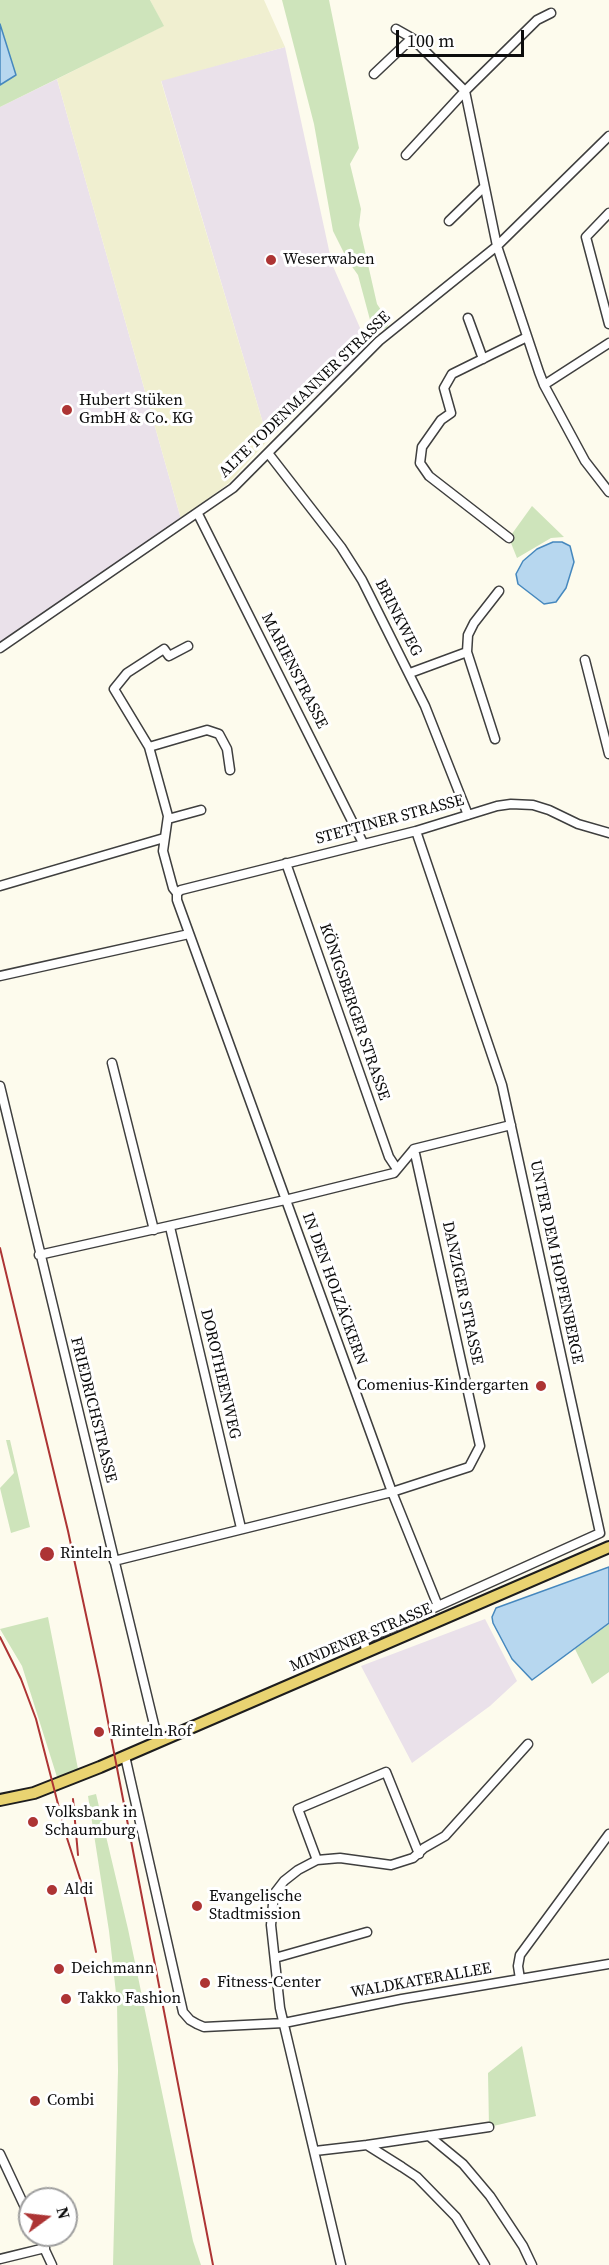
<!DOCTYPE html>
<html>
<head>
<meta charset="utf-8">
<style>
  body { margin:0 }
  #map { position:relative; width:609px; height:2265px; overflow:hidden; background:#fdfbed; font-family:"Source Serif 4",serif }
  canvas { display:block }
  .north { position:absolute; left:18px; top:2187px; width:60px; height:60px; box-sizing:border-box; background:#fff; border:2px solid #9e9e9e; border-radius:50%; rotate:75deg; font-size:16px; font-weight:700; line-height:24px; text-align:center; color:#0c0c0c }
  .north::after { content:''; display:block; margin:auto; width:21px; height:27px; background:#ad3434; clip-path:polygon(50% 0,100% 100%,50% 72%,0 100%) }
  .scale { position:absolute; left:396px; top:30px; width:128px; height:27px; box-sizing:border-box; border:3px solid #0c0c0c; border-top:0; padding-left:8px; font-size:18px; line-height:21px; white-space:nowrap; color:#0c0c0c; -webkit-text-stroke:4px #fff; paint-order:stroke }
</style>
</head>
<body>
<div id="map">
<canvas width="609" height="2265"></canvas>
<div class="north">N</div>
<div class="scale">100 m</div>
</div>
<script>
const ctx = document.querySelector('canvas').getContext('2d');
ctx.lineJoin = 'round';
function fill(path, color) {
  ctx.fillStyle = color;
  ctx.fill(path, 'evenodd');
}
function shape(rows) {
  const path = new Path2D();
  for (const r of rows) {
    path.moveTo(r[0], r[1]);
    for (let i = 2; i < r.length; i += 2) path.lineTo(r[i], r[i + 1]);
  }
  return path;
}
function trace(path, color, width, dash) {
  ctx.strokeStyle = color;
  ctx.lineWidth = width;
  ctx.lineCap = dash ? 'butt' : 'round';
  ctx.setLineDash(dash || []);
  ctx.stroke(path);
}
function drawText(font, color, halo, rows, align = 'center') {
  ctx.font = font + ' "Source Serif 4",serif';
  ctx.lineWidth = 6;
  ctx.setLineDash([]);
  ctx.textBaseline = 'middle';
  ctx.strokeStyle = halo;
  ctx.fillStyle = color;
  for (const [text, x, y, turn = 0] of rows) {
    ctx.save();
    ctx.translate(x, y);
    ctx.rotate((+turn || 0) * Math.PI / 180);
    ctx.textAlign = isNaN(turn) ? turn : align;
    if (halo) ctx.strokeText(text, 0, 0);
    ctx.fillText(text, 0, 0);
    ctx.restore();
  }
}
const industrial = shape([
  [285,47,332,264,368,346,268,440,161,80],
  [57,79,181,519,0,642,0,107],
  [485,1619,517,1681,490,1706,412,1763,361,1666]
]);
const farmland = shape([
  [150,0,264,0,285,47,161,81,268,440,229,483,181,519,57,79,163,26]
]);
const green = shape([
  [0,0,150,0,164,26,0,107],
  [282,0,329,0,359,148,350,164,361,209,359,225,377,304,389,322,387,328,373,331,358,275,348,261,333,231,314,124],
  [532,506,564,537,551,538,517,558,509,538],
  [6,1440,10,1440,30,1527,11,1533,0,1488,14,1473],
  [48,1617,78,1769,57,1777,22,1666,0,1629],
  [609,1624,609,1672,592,1684,575,1649],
  [96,1794,128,1929,193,2241,201,2265,113,2265,118,2071,117,2002,109,1931,88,1796],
  [522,2046,536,2116,489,2127,488,2073]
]);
const water = shape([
  [0,24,16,75,0,85,0,24],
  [553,542,562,542,570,546,574,562,566,588,556,602,544,604,518,584,516,574,523,561,537,549,553,542],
  [609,1567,609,1623,532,1680,512,1659,493,1623,492,1617,496,1608,609,1567]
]);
const minor = shape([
  [551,13,537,20,465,91,497,246,539,372,544,385,585,461,609,492],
  [396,29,412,38,465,91,406,155],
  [374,74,412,38],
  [609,213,586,237,609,324],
  [449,221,484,187],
  [468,318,483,359],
  [544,385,609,343],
  [268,453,341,547,362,580,425,706,468,815],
  [198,514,363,843],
  [509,538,429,476,420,463,422,447,441,420,451,413,444,388,452,374,527,337],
  [188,646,169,656,164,649,127,673,114,689,149,747,168,816,163,851,173,888,177,893,177,900,392,1492,438,1606,364,1640,366,1651],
  [0,648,233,488,379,341,497,246,609,136],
  [467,652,495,739],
  [585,660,609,754],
  [410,673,467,652,468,635,474,623,499,591],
  [149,747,207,730,219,734,227,749,230,770],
  [168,819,201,810],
  [416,831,502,1085,600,1533,438,1606],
  [286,863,389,1157,397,1169],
  [0,886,164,838],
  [177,893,181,890,416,831,497,806,511,804,533,805,549,810,578,824,609,833],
  [0,976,189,934],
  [112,1063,154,1230],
  [0,1086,158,1741],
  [170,1227,241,1528],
  [39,1255,285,1200,394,1173,414,1149,511,1125],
  [114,1561,392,1492,469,1467,480,1446,414,1149],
  [125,1756,183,2012,190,2020,197,2024,204,2027,284,2023,402,1999,609,1964],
  [317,1860,298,1809,386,1772,419,1854],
  [275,1958,367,1932],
  [520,1979,518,1966,520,1955,609,1834],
  [429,2136,463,2164,490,2196,523,2246,532,2265],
  [367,2145,489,2127],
  [315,2151,367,2145,402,2167,417,2177,456,2217,485,2265],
  [0,2154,30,2218],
  [38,2235,52,2265],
  [0,2259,45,2248],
  [341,2265,280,2008,271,1925,274,1894,284,1881,298,1870,317,1860,340,1858,391,1865,413,1858,424,1848,445,1836,528,1744]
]);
const major = shape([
  [0,1800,34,1793,100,1767,609,1547]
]);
const rail = shape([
  [0,1248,68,1531,100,1680,213,2265],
  [0,1637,21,1679,36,1719,66,1835,84,1891],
  [73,1799,78,1855],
  [82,1885,96,1952]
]);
const markers = [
  [271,260,6,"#ad3434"],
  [67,410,6,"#ad3434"],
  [541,1386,6,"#ad3434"],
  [47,1554,8,"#ad3434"],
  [99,1732,6,"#ad3434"],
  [33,1822,6,"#ad3434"],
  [52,1890,6,"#ad3434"],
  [197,1906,6,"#ad3434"],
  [59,1969,6,"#ad3434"],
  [205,1983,6,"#ad3434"],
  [66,1999,6,"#ad3434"],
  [35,2101,6,"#ad3434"]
];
const poiNames = [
  ["Weserwaben",283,260],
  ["Hubert Stüken",79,401],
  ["GmbH & Co. KG",79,419],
  ["Comenius-Kindergarten",529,1386,"right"],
  ["Rinteln",60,1554],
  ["Rinteln Rof",111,1732],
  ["Volksbank in",45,1813],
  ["Schaumburg",45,1831],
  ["Aldi",64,1890],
  ["Evangelische",209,1897],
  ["Stadtmission",209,1915],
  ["Deichmann",71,1969],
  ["Fitness-Center",217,1983],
  ["Takko Fashion",78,1999],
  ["Combi",47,2101]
];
const streetNames = [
  ["ALTE TODENMANNER STRASSE",305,395,-44],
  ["BRINKWEG",398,618,63],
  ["MARIENSTRASSE",294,671,63],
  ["STETTINER STRASSE",390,820,-15],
  ["KÖNIGSBERGER STRASSE",354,1012,71],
  ["UNTER DEM HOPFENBERGE",556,1262,78],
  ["IN DEN HOLZÄCKERN",334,1289,70],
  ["DANZIGER STRASSE",462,1293,78],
  ["DOROTHEENWEG",220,1374,77],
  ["FRIEDRICHSTRASSE",93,1410,76],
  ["MINDENER STRASSE",361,1638,-23],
  ["WALDKATERALLEE",421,1981,-10]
];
fill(industrial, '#eae1ea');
fill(farmland, '#f0efd0');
fill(green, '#cee4bb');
fill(water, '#b7d7ef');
trace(water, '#4688be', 1.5);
trace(minor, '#3f3f3f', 11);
trace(major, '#1d1d1d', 14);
trace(minor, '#fff', 8);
trace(major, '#e9d371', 10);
trace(rail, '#ad3434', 2);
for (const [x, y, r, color] of markers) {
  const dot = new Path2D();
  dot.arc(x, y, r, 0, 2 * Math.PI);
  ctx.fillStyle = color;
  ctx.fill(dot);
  trace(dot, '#fff', 2);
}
drawText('16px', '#0c0c0c', '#fff', poiNames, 'left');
drawText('16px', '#0c0c0c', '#fff', streetNames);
</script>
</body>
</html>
